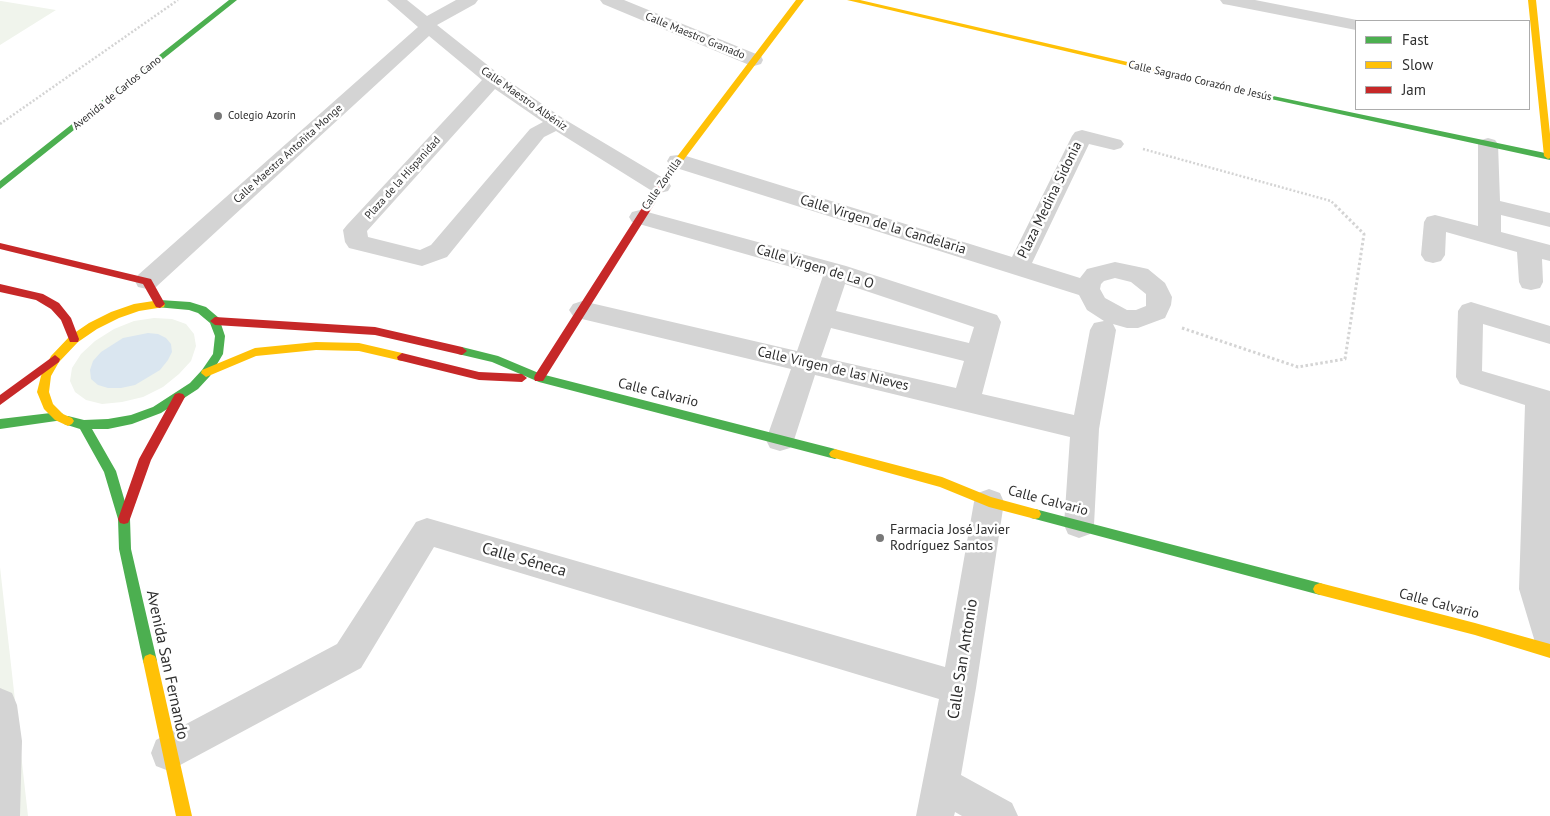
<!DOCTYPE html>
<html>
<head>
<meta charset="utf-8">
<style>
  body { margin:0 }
  #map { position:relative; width:1550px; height:816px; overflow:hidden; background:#fff; font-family:"PT Sans",sans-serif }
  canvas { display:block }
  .legend { position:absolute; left:1355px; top:20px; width:175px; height:90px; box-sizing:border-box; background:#fff; border:1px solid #acacac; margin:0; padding:6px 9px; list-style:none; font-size:15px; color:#2f2f2f }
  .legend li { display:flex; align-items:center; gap:10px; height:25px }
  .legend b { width:25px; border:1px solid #acacac }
</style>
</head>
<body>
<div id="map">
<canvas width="1550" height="816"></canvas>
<ul class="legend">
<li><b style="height:6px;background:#4caf50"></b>Fast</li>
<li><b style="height:6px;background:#ffc107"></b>Slow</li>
<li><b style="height:6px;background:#c62828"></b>Jam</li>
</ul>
</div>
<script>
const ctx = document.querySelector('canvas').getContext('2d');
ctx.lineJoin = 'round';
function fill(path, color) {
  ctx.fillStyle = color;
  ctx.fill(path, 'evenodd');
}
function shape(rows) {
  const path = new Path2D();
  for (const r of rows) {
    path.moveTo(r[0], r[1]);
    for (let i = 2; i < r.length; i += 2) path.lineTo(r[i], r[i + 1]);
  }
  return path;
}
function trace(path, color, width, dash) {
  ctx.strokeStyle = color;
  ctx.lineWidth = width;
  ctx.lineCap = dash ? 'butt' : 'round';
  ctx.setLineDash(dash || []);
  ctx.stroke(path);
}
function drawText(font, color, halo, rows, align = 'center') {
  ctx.font = font + ' "PT Sans",sans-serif';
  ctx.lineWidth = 5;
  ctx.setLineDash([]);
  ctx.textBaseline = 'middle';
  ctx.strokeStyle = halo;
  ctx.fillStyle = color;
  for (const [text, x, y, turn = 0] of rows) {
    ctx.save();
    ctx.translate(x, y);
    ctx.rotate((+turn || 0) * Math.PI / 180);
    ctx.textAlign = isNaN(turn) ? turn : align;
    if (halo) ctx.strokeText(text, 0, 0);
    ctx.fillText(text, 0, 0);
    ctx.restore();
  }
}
const green = shape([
  [0,1,1,1,56,10,0,45],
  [154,318,172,319,186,324,194,334,196,346,191,361,179,374,163,387,143,397,122,402,102,404,86,400,75,392,70,381,72,368,81,354,95,341,114,329,134,321],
  [0,567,28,816,0,816]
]);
const water = shape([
  [148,333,158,334,166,338,171,344,172,352,168,360,160,370,135,385,121,388,108,388,98,385,91,379,90,370,93,361,101,352,123,338]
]);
const pathFar1 = shape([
  [0,124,178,0],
  [1143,149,1331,201,1335,205]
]);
const path = shape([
  [1182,328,1298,367,1345,359,1364,234,1334,204]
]);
const street = shape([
  [387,0,407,0,427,16,456,0,478,0,475,4,437,25,500,75,564,119,668,181,671,186,668,191,660,193,652,191,556,131,544,137,447,257,422,266,349,248,345,242,343,230,347,225,482,80,429,36,156,287,147,289,138,287,135,281,138,275,418,27,387,0],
  [495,89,543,122,530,129,431,245,420,250,368,237,367,231,495,89],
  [600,0,624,0,761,56,763,60,761,64,754,66,747,64,603,4,600,0],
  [1220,0,1255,0,1362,21,1356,21,1356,30,1229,5,1223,4,1220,0],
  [1082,130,1121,140,1124,144,1121,148,1114,150,1089,144,1032,263,1080,278,1087,269,1115,262,1139,267,1148,269,1165,283,1172,297,1171,305,1165,318,1138,328,1127,328,1113,324,1116,330,1099,429,1094,525,1090,534,1079,538,1068,534,1064,525,1070,437,815,375,794,440,790,448,780,451,770,448,766,440,791,369,582,319,573,316,569,310,573,304,582,301,797,351,823,276,632,222,629,217,632,212,640,210,846,266,997,315,1001,322,982,394,1074,415,1090,330,1094,323,1104,321,1087,310,1079,295,670,166,667,161,670,156,678,155,686,156,1012,257,1072,136,1075,132,1082,130],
  [1115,278,1131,282,1146,294,1146,306,1136,310,1127,310,1105,298,1100,289,1101,284,1104,281,1115,278],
  [845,284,974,327,969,343,836,311,845,284],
  [831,328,964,361,956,388,821,357,831,328],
  [1488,138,1495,140,1498,144,1500,201,1550,213,1550,227,1501,215,1501,232,1550,245,1550,261,1542,259,1543,282,1540,288,1531,290,1522,288,1519,282,1517,252,1446,232,1445,255,1441,261,1433,263,1425,261,1421,255,1424,222,1427,217,1435,215,1478,226,1478,144,1481,140,1488,138],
  [1471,302,1550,326,1550,344,1483,324,1482,371,1550,391,1550,657,1538,652,1519,589,1525,405,1460,384,1456,377,1458,311,1462,305,1471,302],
  [989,489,1000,493,1004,502,976,688,961,775,1012,803,1018,816,962,816,955,812,954,816,916,816,939,699,434,547,361,668,169,771,156,766,151,753,156,740,337,644,416,522,427,518,945,667,974,502,978,493,989,489],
  [0,688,12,693,17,705,22,741,20,816,0,816,0,688]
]);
const fast = shape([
  [229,0,237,0,0,189,0,181,229,0],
  [1254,92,1550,154,1550,160,1257,96,1253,94,1254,92],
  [160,300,190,302,206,307,219,318,225,336,223,354,210,376,198,389,161,413,132,424,108,429,92,429,116,471,130,519,131,549,157,661,155,666,150,668,145,666,143,661,119,549,118,519,104,472,80,429,64,424,63,420,0,429,0,419,59,412,63,414,64,418,68,416,84,420,108,419,131,415,153,407,190,383,202,370,213,354,215,336,210,323,198,313,189,310,156,307,155,304,156,301,160,300],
  [462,347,498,356,541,374,835,449,839,451,841,454,839,457,835,459,539,382,492,362,458,354,457,351,458,348,462,347],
  [1035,509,1320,583,1325,585,1327,589,1325,593,1320,595,1035,519,1031,518,1029,514,1031,510,1035,509]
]);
const slow = shape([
  [796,0,804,0,676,170,670,170,670,166,796,0],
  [847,0,860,0,1257,92,1261,94,1257,96,847,0],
  [1528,0,1536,0,1550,134,1550,158,1548,159,1544,156,1528,0],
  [160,300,165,304,164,307,139,311,119,318,97,329,78,342,59,362,51,376,49,392,53,404,63,414,72,418,74,421,72,424,68,426,55,420,44,409,37,392,41,376,51,356,70,336,89,323,111,312,134,304,160,300],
  [316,342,359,343,402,353,407,357,402,361,359,351,316,350,256,356,206,377,201,373,202,370,255,348,316,342],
  [835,449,942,477,991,497,1039,510,1041,514,1039,518,1035,519,989,507,940,487,831,457,829,454,831,451,835,449],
  [1320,583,1475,623,1550,644,1550,658,1475,635,1320,595,1315,593,1313,589,1315,585,1320,583],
  [150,654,155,656,157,661,192,816,176,816,143,661,145,656,150,654]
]);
const jam = shape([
  [673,165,677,168,543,381,535,381,534,378,535,375,656,186,670,166,673,165],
  [0,243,151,279,165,304,160,308,156,307,143,284,0,249,0,243],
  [0,284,43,294,59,303,71,318,79,339,78,342,70,342,61,320,51,309,36,300,0,292,0,284],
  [215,317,375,327,462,347,467,351,462,355,375,335,215,325,210,321,215,317],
  [402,353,479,372,522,374,527,378,522,382,479,380,398,360,397,357,402,353],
  [55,355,60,359,59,362,0,405,0,395,55,355],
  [179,393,183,394,185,397,151,460,130,519,128,523,124,524,120,523,118,519,139,459,175,394,179,393]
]);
const markers = [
  [218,116,5,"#787878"],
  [880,538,5,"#787878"]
];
const farStreetnames = [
  ["Calle Maestro Granado",695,36,22],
  ["Calle Sagrado Corazón de Jesús",1200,81,13],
  ["Avenida de Carlos Cano",117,93,-39],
  ["Calle Maestro Albéniz",524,99,35],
  ["Calle Maestra Antoñita Monge",288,154,-42],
  ["Plaza de la Hispanidad",403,178,-48],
  ["Calle Zorrilla",662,184,-55]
];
const farPoinames = [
  ["Colegio Azorín",228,116]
];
const streetNames = [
  ["Plaza Medina Sidonia",1050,200,-64],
  ["Calle Virgen de la Candelaria",883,225,17],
  ["Calle Virgen de La O",815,267,17],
  ["Calle Virgen de las Nieves",833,369,13],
  ["Calle Calvario",658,393,14],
  ["Calle Calvario",1048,501,15],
  ["Calle Calvario",1439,604,15]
];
const poiNames = [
  ["Farmacia José Javier",890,530],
  ["Rodríguez Santos",890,546]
];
const nearStreetnames = [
  ["Calle Séneca",524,560,16],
  ["Calle San Antonio",963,659,-81],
  ["Avenida San Fernando",167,665,78]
];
fill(green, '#f0f4ec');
fill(water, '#dae6f0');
trace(pathFar1, '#d4d4d4', 2.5, [2, 2]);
trace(path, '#d4d4d4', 3, [2.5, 2.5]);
fill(street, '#d4d4d4');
fill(fast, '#4caf50');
fill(slow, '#ffc107');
fill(jam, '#c62828');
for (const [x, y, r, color] of markers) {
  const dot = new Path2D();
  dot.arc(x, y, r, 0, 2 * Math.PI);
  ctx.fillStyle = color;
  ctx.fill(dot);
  trace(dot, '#fff', 2);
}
drawText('11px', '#2f2f2f', '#fff', farStreetnames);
drawText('11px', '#2f2f2f', '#fff', farPoinames, 'left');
drawText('14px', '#2f2f2f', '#fff', streetNames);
drawText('14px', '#2f2f2f', '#fff', poiNames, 'left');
drawText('16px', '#2f2f2f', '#fff', nearStreetnames);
</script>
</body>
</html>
